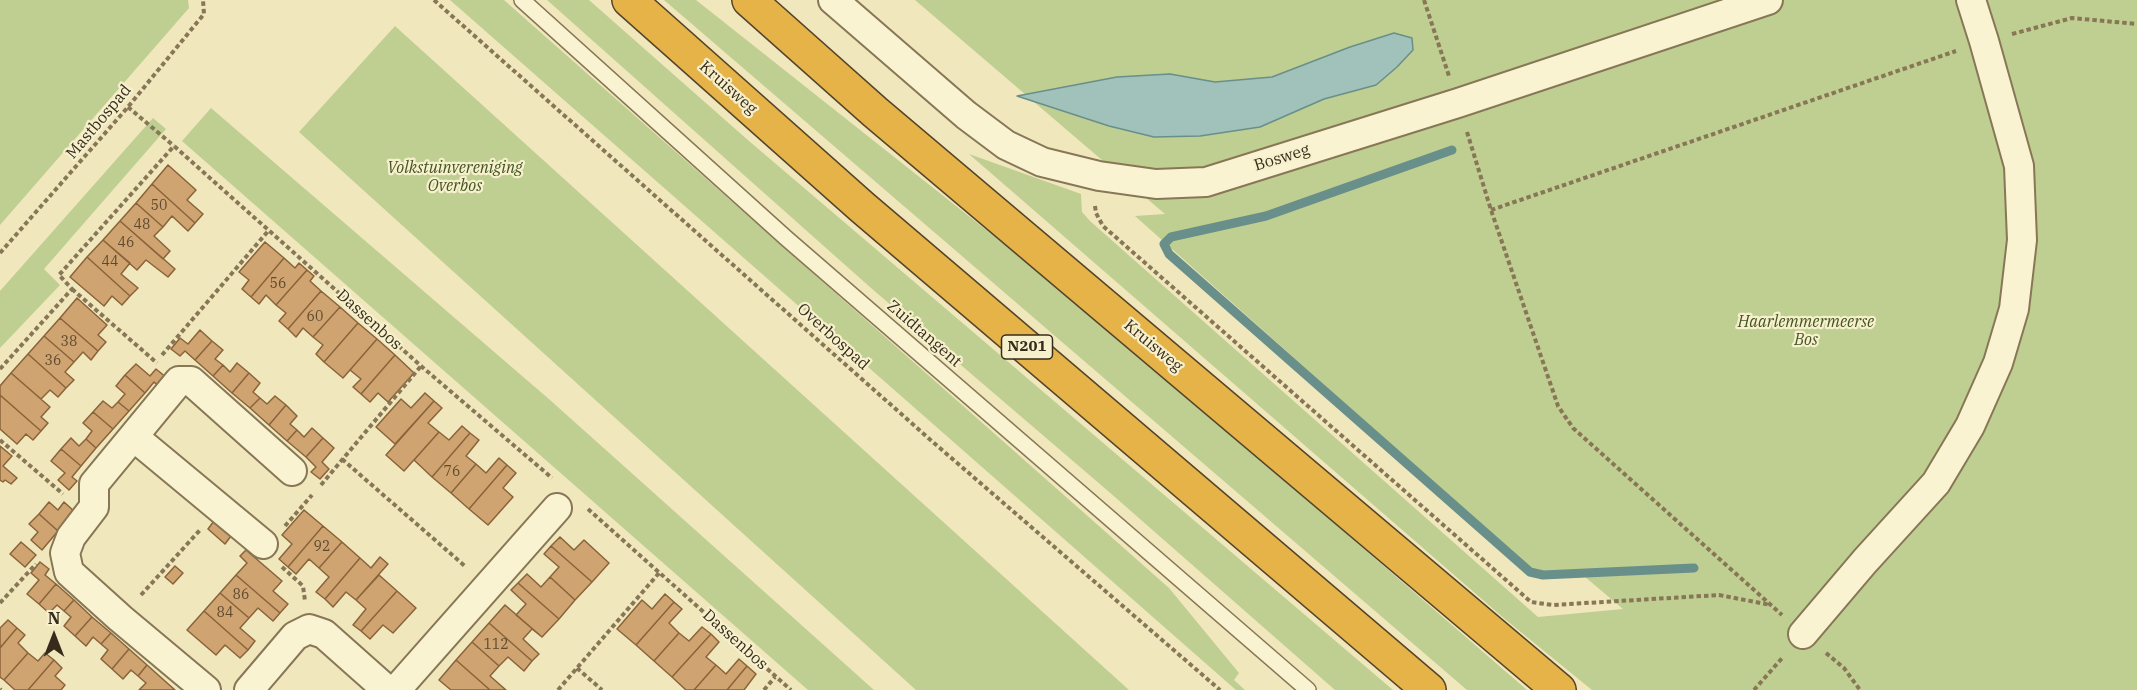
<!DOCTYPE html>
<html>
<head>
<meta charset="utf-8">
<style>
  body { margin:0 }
  #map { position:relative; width:2137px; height:690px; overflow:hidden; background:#f0e7bd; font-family:"IBM Plex Serif",serif }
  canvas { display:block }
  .north { position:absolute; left:24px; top:606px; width:60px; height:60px; -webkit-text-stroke:4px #f7f0cd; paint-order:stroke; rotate:0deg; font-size:16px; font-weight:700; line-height:24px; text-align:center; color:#372c1b }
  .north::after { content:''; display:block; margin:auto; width:21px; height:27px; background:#372c1b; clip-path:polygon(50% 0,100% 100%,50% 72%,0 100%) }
</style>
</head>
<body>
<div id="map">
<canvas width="2137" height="690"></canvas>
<div class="north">N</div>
</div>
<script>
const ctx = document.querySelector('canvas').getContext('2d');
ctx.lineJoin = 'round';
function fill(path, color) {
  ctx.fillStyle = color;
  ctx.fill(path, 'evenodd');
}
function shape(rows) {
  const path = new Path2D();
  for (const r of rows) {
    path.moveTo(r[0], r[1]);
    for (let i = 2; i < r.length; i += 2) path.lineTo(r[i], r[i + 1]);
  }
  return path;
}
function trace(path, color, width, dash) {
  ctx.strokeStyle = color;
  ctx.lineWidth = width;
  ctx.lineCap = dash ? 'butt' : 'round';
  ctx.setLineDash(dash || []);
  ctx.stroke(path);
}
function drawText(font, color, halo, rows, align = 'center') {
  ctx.font = font + ' "IBM Plex Serif",serif';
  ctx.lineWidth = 4.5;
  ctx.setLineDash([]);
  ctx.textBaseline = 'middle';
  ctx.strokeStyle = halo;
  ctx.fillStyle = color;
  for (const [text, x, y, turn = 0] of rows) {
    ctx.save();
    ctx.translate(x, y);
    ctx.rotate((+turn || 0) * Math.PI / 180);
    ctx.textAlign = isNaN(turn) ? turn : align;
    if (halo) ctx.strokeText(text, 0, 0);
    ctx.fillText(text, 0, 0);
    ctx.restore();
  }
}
const green = shape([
  [0,0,188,0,189,8,0,225],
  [450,0,504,0,1169,588,1239,673,1234,680,1245,690,1236,690],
  [547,0,589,0,749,141,1393,690,1335,690,1108,491,871,288],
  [664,0,696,0,1004,244,1148,362,1527,690,1467,690],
  [915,0,2137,0,2137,690,1592,690,1506,620,969,154,1081,194,1082,212,1090,221,1538,617,1623,609,1584,576,1535,573,1135,216,1165,214],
  [395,26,1129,690,916,690,299,132],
  [211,108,550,400,874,690,808,690,182,141],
  [153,118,166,129,44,269,60,285,0,348,0,291]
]);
const water = shape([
  [1394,33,1412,38,1413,50,1397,67,1376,85,1324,99,1260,127,1200,136,1154,137,1109,126,1017,96,1117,77,1170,74,1215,82,1272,77,1350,47,1394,33]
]);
const stream = shape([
  [1452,150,1266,216,1171,237,1164,244,1169,254,1530,572,1543,575,1694,568]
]);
const building = shape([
  [168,165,196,190,187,200,203,214,195,223,152,184,168,165],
  [152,184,195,223,188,231,172,216,163,227,136,203,152,184],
  [136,203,163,227,154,236,170,251,163,259,120,221,136,203],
  [120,221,175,269,168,277,146,260,137,270,103,240,120,221],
  [103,240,130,263,121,274,138,288,130,296,87,257,103,240],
  [265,242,284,258,251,297,242,289,249,280,239,272,265,242],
  [87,257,130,296,122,305,112,296,104,306,70,277,87,257],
  [284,258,295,268,299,263,307,270,276,305,266,295,259,304,251,297,284,258],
  [307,270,314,276,310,281,321,291,288,329,279,321,286,313,276,305,307,270],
  [321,291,340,307,313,337,303,328,296,337,288,329,321,291],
  [77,298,107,325,98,335,106,342,98,351,60,318,77,298],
  [340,307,358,323,324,362,316,354,323,345,313,337,340,307],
  [60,318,98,351,91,360,83,352,74,362,44,336,60,318],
  [358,323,377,339,343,378,324,362,358,323],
  [200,330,212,341,195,360,185,351,180,356,171,349,180,338,188,344,200,330],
  [44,336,74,362,65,372,74,380,66,388,28,354,44,336],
  [377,339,395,355,361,394,353,387,361,379,350,370,377,339],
  [212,341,223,350,215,359,223,365,213,376,195,360,212,341],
  [28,354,66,388,58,397,50,390,41,399,11,373,28,354],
  [395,355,414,373,388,402,378,393,370,402,361,394,395,355],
  [237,363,249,373,232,393,213,376,223,365,230,372,237,363],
  [136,364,150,376,156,369,167,378,159,387,154,382,145,393,125,375,136,364],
  [11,373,50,407,41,417,48,423,41,431,0,395,0,386,11,373],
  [249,373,260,383,253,392,260,398,250,408,232,393,249,373],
  [125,375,145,393,129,411,118,402,125,394,116,386,125,375],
  [425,393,434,401,395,444,376,427,401,399,411,408,425,393],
  [0,395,41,431,33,440,26,434,17,444,0,429,0,395],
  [275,396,286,405,269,425,250,408,260,398,267,404,275,396],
  [103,401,112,408,118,402,129,411,113,429,93,412,103,401],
  [434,401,442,408,428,423,439,432,404,471,386,455,434,401],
  [286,405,297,416,290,424,297,430,287,441,269,425,286,405],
  [93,412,113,429,96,448,86,439,92,431,83,423,93,412],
  [462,426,470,433,432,477,414,460,439,432,449,440,462,426],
  [312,428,323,438,306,457,287,441,297,430,304,437,312,428],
  [470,433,479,440,466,456,476,464,451,493,432,477,470,433],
  [71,438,79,446,86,439,96,448,81,466,61,449,71,438],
  [323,438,334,448,322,462,329,469,320,479,311,472,316,467,306,457,323,438],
  [0,446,12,456,3,466,17,478,11,484,5,480,3,482,0,480,0,446],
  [61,449,81,466,72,477,77,481,69,490,58,480,65,473,51,461,61,449],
  [499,458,507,465,469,509,451,493,476,464,486,473,499,458],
  [507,465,516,473,503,488,513,497,488,525,469,509,507,465],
  [49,502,58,510,64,502,75,512,58,531,39,514,49,502],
  [304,510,323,526,288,567,279,559,292,544,282,535,304,510],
  [39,514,58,531,42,550,31,540,38,532,29,524,39,514],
  [214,521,231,536,225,544,208,529,214,521],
  [323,526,342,542,319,568,309,559,296,574,288,567,323,526],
  [560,537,574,550,584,540,609,563,592,582,551,546,560,537],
  [21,542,36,555,25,567,10,554,21,542],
  [342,542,360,558,325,599,316,592,329,577,319,568,342,542],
  [551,546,592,582,575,600,550,577,559,567,544,554,551,546],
  [246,550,282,581,273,591,288,604,280,613,236,575,247,563,240,556,246,550],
  [380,557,388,564,356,600,346,592,333,607,325,599,360,558,371,568,380,557],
  [40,562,49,569,45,575,56,584,39,604,27,594,39,580,31,573,40,562],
  [175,566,183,573,173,584,165,577,175,566],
  [527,574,541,587,550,577,575,600,559,619,518,583,527,574],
  [236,575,280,613,273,621,258,608,249,618,220,593,236,575],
  [379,575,397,591,361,631,353,625,366,609,356,600,379,575],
  [518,583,559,619,542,637,516,615,526,604,511,590,518,583],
  [56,584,74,600,64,611,57,605,49,613,39,604,56,584],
  [397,591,416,608,393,633,383,625,370,639,361,631,397,591],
  [220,593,249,618,240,628,255,641,248,650,204,611,220,593],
  [665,594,674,602,636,645,617,629,642,600,652,609,665,594],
  [74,600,92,617,75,636,64,626,71,617,64,611,74,600],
  [674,602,682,609,669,623,679,633,654,661,636,645,674,602],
  [505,605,542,637,532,629,523,639,539,654,532,661,489,623,505,605],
  [204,611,248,650,240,658,225,645,216,655,187,630,204,611],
  [92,617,111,633,101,644,93,637,86,646,75,636,92,617],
  [8,620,17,628,0,648,0,628,8,620],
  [489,623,532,661,524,671,508,657,499,666,472,642,489,623],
  [702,627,711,634,672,677,654,661,679,633,689,641,702,627],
  [17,628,25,635,18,643,28,653,4,680,0,677,0,648,17,628],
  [111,633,129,649,112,669,101,659,108,650,101,644,111,633],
  [711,634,719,642,706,657,716,665,694,690,686,690,672,677,711,634],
  [472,642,499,666,490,676,506,690,490,690,456,660,472,642],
  [129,649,147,665,138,676,131,670,123,679,112,669,129,649],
  [28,653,38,661,45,653,54,660,28,690,15,690,4,680,28,653],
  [739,659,747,666,727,690,694,690,716,665,726,674,739,659],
  [54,660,62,668,55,676,65,685,61,690,28,690,54,660],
  [456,660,490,690,451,690,439,680,456,660],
  [147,665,175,690,139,690,146,683,138,676,147,665],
  [747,666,756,674,744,690,727,690,747,666]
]);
const path = shape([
  [434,0,934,443,1220,690],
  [1424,0,1449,76],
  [2012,34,2072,18,2137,24],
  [128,107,174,146],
  [1467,132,1491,210,1558,406,1573,428,1782,615],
  [1095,206,1096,213,1103,226,1531,602,1553,605,1719,595,1771,605],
  [1491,210,1956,51],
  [0,253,128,107,204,14,203,0],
  [72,289,157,363],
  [162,355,269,230],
  [0,369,72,289,59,275,174,146,421,366,552,478],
  [0,440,63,494],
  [342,459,466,567],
  [321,485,421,366],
  [588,509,791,690],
  [285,526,312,495],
  [282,567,303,586,305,601],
  [141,595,200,530],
  [0,603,36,564],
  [1826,653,1844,668,1860,690],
  [577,668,602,690],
  [0,689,1,690],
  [558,690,659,573],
  [764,690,775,677],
  [1754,690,1783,657]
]);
const lane = shape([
  [522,0,786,238,1308,690]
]);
const street = shape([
  [833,0,966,115,1006,145,1042,162,1099,176,1156,184,1206,182,1458,103,1768,0],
  [134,437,263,544],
  [1803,634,1865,561,1936,483,1970,426,1998,363,2014,309,2022,240,2019,166,1984,41,1971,0],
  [206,690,120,618,69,572,65,553,71,537,94,507,94,484,179,381,191,381,292,471],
  [249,690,295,636,309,629,324,634,387,690],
  [396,690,557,508]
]);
const highway = shape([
  [629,0,862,207,1429,690],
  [749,0,875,112,1559,690]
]);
const numberNames = [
  ["50",159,206],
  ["48",142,225],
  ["46",126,243],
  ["44",110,262],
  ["56",278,284],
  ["60",315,317],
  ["38",69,342],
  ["36",53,361],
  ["76",452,472],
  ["92",322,547],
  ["86",241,595],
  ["84",225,613],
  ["112",496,645]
];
const shields = [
  [1027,347,51]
];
const shieldNames = [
  ["N201",1027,347]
];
const streetNames = [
  ["Kruisweg",728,88,42],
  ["Mastbospad",99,122,-50],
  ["Bosweg",1282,158,-17],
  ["Dassenbos",369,320,42],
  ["Zuidtangent",924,334,41],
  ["Overbospad",833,337,42],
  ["Kruisweg",1153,346,40],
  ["Dassenbos",735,640,42]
];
const parkNames = [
  ["Volkstuinvereniging",455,168],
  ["Overbos",455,186],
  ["Haarlemmermeerse",1806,322],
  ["Bos",1806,340]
];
fill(green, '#bfce91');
fill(water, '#a1c1bb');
trace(water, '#688f8a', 1.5);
trace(stream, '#688f8a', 9);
fill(building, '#d0a471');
trace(building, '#89633a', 1.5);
trace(lane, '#887756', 18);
trace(street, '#887756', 32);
trace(highway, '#56442a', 36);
trace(path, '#887756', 4, [4.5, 3]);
trace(lane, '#faf3d1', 15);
trace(street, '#faf3d1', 28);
trace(highway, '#e5b348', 33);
drawText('14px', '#5d4a30', null, numberNames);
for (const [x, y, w] of shields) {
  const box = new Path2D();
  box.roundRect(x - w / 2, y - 12, w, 24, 4.5);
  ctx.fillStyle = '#f7f0cd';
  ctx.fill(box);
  trace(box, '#372c1b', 1.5);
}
drawText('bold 15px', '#372c1b', null, shieldNames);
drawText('16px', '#372c1b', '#f7f0cd', streetNames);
drawText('italic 16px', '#415421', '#f7f0cd', parkNames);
</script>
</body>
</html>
